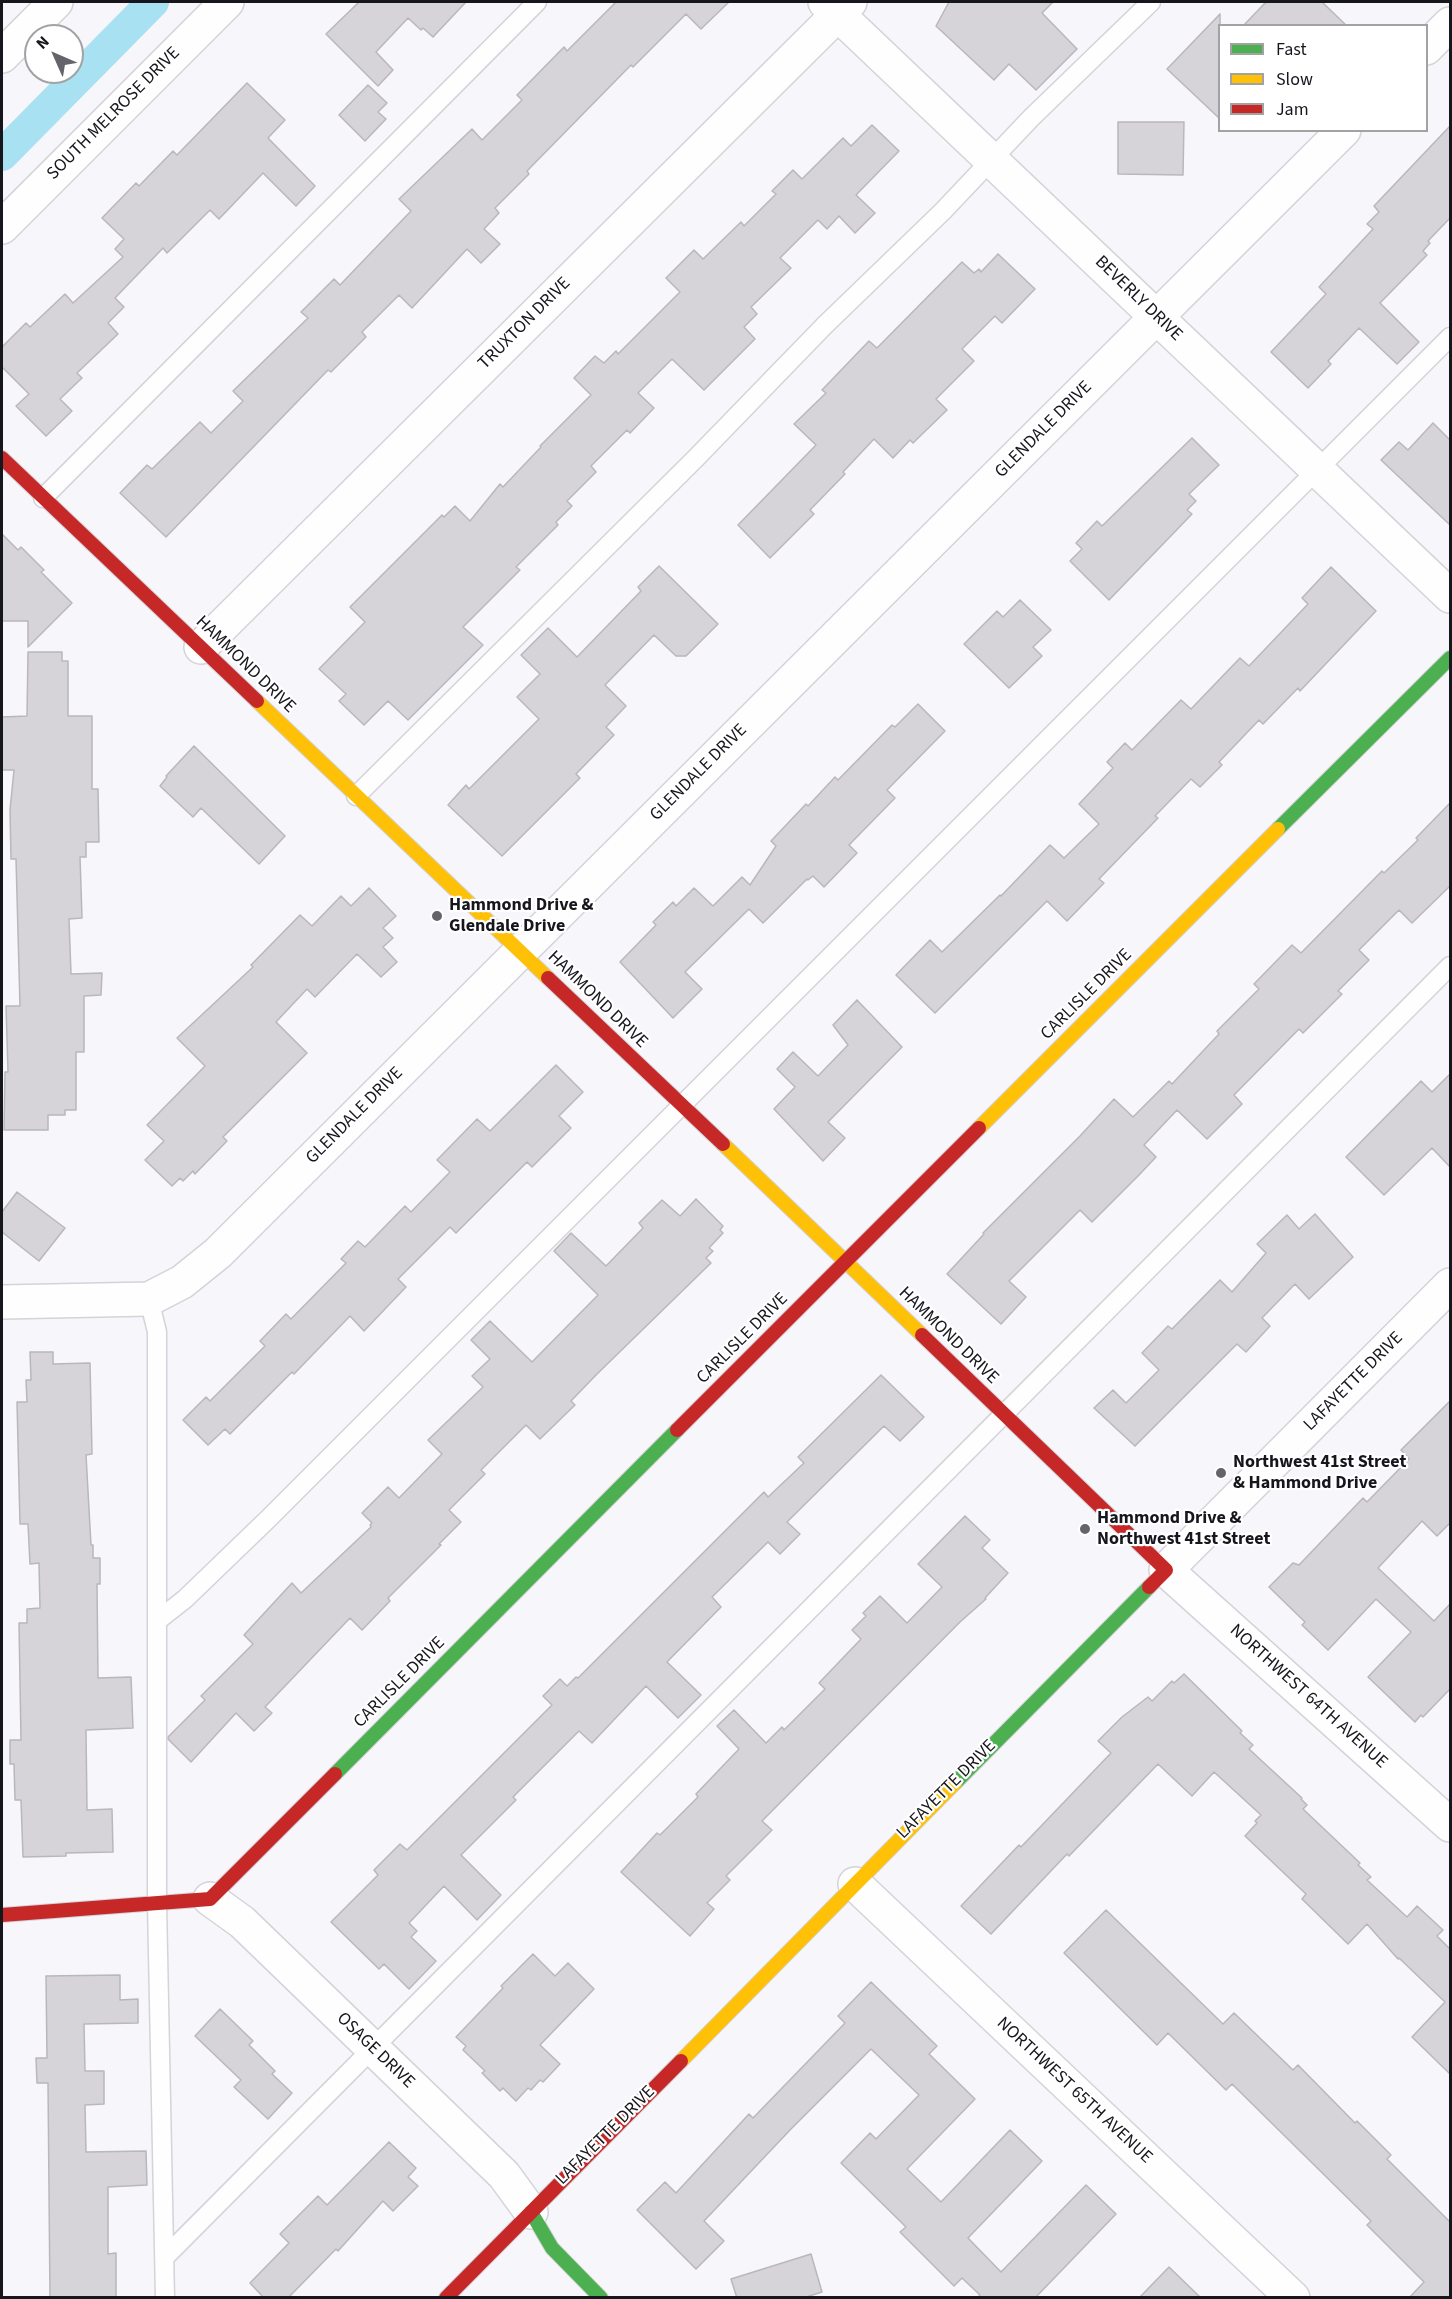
<!DOCTYPE html>
<html>
<head>
<meta charset="utf-8">
<style>
  body { margin:0 }
  #map { position:relative; width:1452px; height:2299px; overflow:hidden; background:#f6f6fb; font-family:"Source Sans 3",sans-serif }
  canvas { display:block }
  .frame { position:absolute; inset:0; border:3px solid #16161d; pointer-events:none }
  .legend { position:absolute; left:1218px; top:24px; width:210px; height:108px; box-sizing:border-box; background:#fff; border:2px solid #a2a2a5; margin:0; padding:8px 10px; list-style:none; font-size:18px; color:#16161d }
  .legend li { display:flex; align-items:center; gap:12px; height:30px }
  .legend b { width:30px; border:2px solid #a2a2a5 }
  .north { position:absolute; left:24px; top:24px; width:60px; height:60px; box-sizing:border-box; background:#fff; border:2px solid #a2a2a5; border-radius:50%; rotate:315deg; font-size:16px; font-weight:700; line-height:24px; text-align:center; color:#16161d }
  .north::after { content:''; display:block; margin:auto; width:21px; height:27px; background:#64646b; clip-path:polygon(50% 0,100% 100%,50% 72%,0 100%) }
</style>
</head>
<body>
<div id="map">
<canvas width="1452" height="2299"></canvas>
<div class="frame"></div>
<ul class="legend">
<li><b style="height:8px;background:#4caf50"></b>Fast</li>
<li><b style="height:8px;background:#ffc107"></b>Slow</li>
<li><b style="height:8px;background:#c62828"></b>Jam</li>
</ul>
<div class="north">N</div>
</div>
<script>
const ctx = document.querySelector('canvas').getContext('2d');
ctx.lineJoin = 'round';
function shape(rows) {
  const path = new Path2D();
  for (const r of rows) {
    path.moveTo(r[0], r[1]);
    for (let i = 2; i < r.length; i += 2) path.lineTo(r[i], r[i + 1]);
  }
  return path;
}
function trace(path, color, width, dash) {
  ctx.strokeStyle = color;
  ctx.lineWidth = width;
  ctx.lineCap = dash ? 'butt' : 'round';
  ctx.setLineDash(dash || []);
  ctx.stroke(path);
}
function fill(path, color) {
  ctx.fillStyle = color;
  ctx.fill(path, 'evenodd');
}
function drawText(font, color, halo, rows, align = 'center') {
  ctx.font = font + ' "Source Sans 3",sans-serif';
  ctx.lineWidth = 4.5;
  ctx.setLineDash([]);
  ctx.textBaseline = 'middle';
  ctx.strokeStyle = halo;
  ctx.fillStyle = color;
  for (const [text, x, y, turn = 0] of rows) {
    ctx.save();
    ctx.translate(x, y);
    ctx.rotate((+turn || 0) * Math.PI / 180);
    ctx.textAlign = isNaN(turn) ? turn : align;
    if (halo) ctx.strokeText(text, 0, 0);
    ctx.fillText(text, 0, 0);
    ctx.restore();
  }
}
const canal = shape([
  [2,155,153,2]
]);
const building = shape([
  [359,2,466,2,433,37,423,28,421,30,408,18,376,52,393,70,378,86,326,34,359,2],
  [616,2,729,2,701,29,686,14,633,67,631,65,527,171,529,174,495,208,499,213,484,229,500,244,481,263,467,249,412,308,399,295,362,332,366,337,331,372,328,370,166,537,120,493,147,465,152,469,200,422,211,433,243,401,233,391,308,318,301,312,334,279,340,285,411,211,399,199,472,129,482,140,522,100,517,95,564,47,567,51,616,2],
  [949,2,1053,2,1042,13,1077,49,1036,90,1009,64,994,80,936,26,949,2],
  [1266,2,1322,2,1347,26,1243,26,1266,2],
  [1220,14,1220,119,1167,69,1220,14],
  [247,83,285,120,268,138,315,186,296,206,263,173,219,219,210,210,167,253,163,248,115,298,124,307,108,323,118,334,77,373,82,378,60,399,72,411,46,436,16,406,29,394,2,367,2,347,26,323,30,327,65,294,73,303,123,257,115,249,124,239,102,218,136,183,139,186,173,151,177,155,247,83],
  [368,85,387,103,378,112,386,119,365,141,339,115,368,85],
  [1118,122,1184,122,1183,175,1118,174,1118,122],
  [872,125,899,151,856,195,875,213,855,233,839,216,827,229,818,220,780,258,791,268,751,307,757,314,744,327,755,339,704,390,672,359,638,393,654,408,630,433,627,430,591,466,596,472,567,501,572,506,556,522,558,525,516,567,520,570,463,627,483,645,408,720,388,701,364,725,339,701,346,694,319,669,365,622,350,607,442,515,444,517,455,506,470,521,500,484,503,487,541,447,540,446,591,395,574,378,595,356,604,363,616,351,618,354,680,292,666,278,694,250,703,259,741,222,744,226,776,194,772,191,793,170,802,179,843,138,851,146,872,125],
  [1450,126,1450,218,1428,241,1430,243,1423,251,1427,255,1380,303,1419,342,1397,364,1359,328,1328,361,1331,364,1308,388,1271,352,1326,294,1319,287,1373,229,1367,224,1379,212,1374,206,1450,126],
  [998,254,1035,289,1002,323,995,316,962,349,974,361,936,399,947,410,913,443,910,440,893,458,874,439,843,472,845,474,810,510,814,514,770,558,738,525,816,445,794,424,826,393,822,390,869,341,877,348,962,262,974,273,979,269,981,272,998,254],
  [1433,423,1450,440,1450,525,1381,460,1399,442,1408,450,1433,423],
  [1192,438,1219,465,1189,494,1196,501,1187,510,1192,514,1109,600,1070,561,1082,549,1076,543,1097,521,1102,526,1192,438],
  [2,534,18,550,21,547,44,570,41,572,72,603,28,647,28,621,2,621,2,534],
  [659,566,718,624,686,656,676,656,654,635,605,685,626,706,606,727,614,735,576,774,580,778,502,856,448,805,466,785,469,789,539,719,517,697,540,674,521,655,548,628,577,657,641,591,638,587,659,566],
  [1331,567,1376,611,1300,691,1298,688,1263,724,1259,720,1219,762,1222,765,1200,787,1191,779,1155,816,1158,818,1099,879,1104,883,1067,921,1047,901,935,1013,896,975,930,940,942,952,1000,895,1001,896,1050,845,1064,858,1099,824,1079,804,1113,768,1107,762,1125,743,1132,750,1181,700,1191,709,1240,658,1249,666,1308,604,1302,598,1331,567],
  [1020,600,1051,630,1033,647,1042,656,1009,688,964,644,997,611,1003,617,1020,600],
  [28,652,62,652,62,661,68,661,68,716,92,716,92,789,98,789,99,842,86,842,86,857,80,857,82,918,69,919,71,974,102,973,101,995,84,996,84,1052,76,1052,76,1110,65,1110,65,1115,48,1115,48,1130,4,1130,5,1072,8,1072,6,1006,20,1006,16,859,11,859,10,810,14,770,2,770,2,717,27,716,28,652],
  [918,704,945,731,887,790,895,798,849,845,857,853,824,887,813,876,808,880,807,879,763,923,749,909,685,972,702,989,673,1018,620,962,656,925,653,922,673,902,676,906,694,888,713,906,742,877,750,885,776,846,771,841,806,804,808,806,835,777,838,780,892,725,895,727,918,704],
  [194,746,285,836,259,864,201,808,193,817,160,786,167,777,166,776,194,746],
  [1450,803,1450,886,1412,923,1399,910,1359,950,1369,960,1338,991,1342,994,1303,1033,1299,1029,1234,1095,1242,1104,1207,1139,1177,1110,1144,1145,1156,1157,1139,1175,1092,1222,1080,1210,1009,1281,1026,1297,1001,1324,947,1274,984,1234,983,1233,1080,1136,1114,1099,1133,1117,1169,1081,1172,1084,1219,1034,1217,1031,1259,989,1254,984,1292,945,1301,953,1382,871,1384,873,1418,840,1416,838,1450,803],
  [369,888,396,916,383,928,393,938,383,947,397,962,381,977,357,954,315,997,307,989,276,1022,307,1053,223,1137,227,1141,195,1174,193,1171,183,1181,180,1178,172,1186,145,1160,164,1141,147,1125,205,1066,177,1038,253,967,251,965,300,915,312,926,341,896,351,906,369,888],
  [857,1000,902,1047,828,1122,845,1138,823,1161,774,1109,795,1087,777,1069,793,1052,818,1076,848,1045,833,1025,857,1000],
  [556,1065,583,1092,559,1116,571,1128,532,1167,527,1162,456,1233,450,1227,398,1279,406,1287,364,1331,350,1316,294,1374,292,1372,230,1434,225,1429,208,1445,183,1420,206,1397,210,1401,265,1346,260,1341,286,1314,291,1319,346,1263,341,1259,358,1241,365,1247,405,1206,411,1212,450,1172,437,1160,477,1119,490,1131,556,1065],
  [1450,1074,1450,1167,1432,1148,1384,1195,1346,1157,1421,1081,1432,1092,1450,1074],
  [17,1192,65,1228,39,1261,2,1232,2,1212,17,1192],
  [696,1199,723,1226,720,1230,723,1233,709,1248,713,1251,706,1258,711,1263,596,1375,571,1401,575,1405,540,1439,526,1425,481,1470,485,1474,449,1510,461,1522,439,1544,441,1545,388,1598,390,1601,362,1630,350,1618,265,1707,272,1713,254,1731,236,1713,191,1762,168,1739,168,1737,205,1700,201,1696,253,1644,244,1635,292,1583,301,1593,371,1527,370,1525,372,1523,362,1513,388,1487,399,1498,442,1454,428,1440,483,1387,472,1376,490,1359,471,1340,490,1321,532,1362,598,1295,554,1251,571,1233,606,1266,643,1228,639,1223,662,1200,680,1216,696,1199],
  [1315,1214,1353,1257,1309,1299,1295,1284,1262,1318,1270,1326,1246,1352,1237,1344,1135,1446,1094,1408,1113,1390,1126,1403,1159,1370,1142,1353,1168,1326,1172,1329,1220,1280,1232,1292,1266,1253,1257,1244,1287,1215,1299,1229,1315,1214],
  [30,1352,53,1352,53,1364,90,1363,92,1454,86,1455,91,1545,93,1545,93,1558,100,1558,100,1584,97,1584,98,1678,131,1677,133,1728,86,1730,87,1810,112,1809,113,1852,66,1853,66,1856,23,1857,21,1800,15,1800,14,1764,10,1764,10,1740,21,1740,19,1623,27,1623,27,1609,40,1608,39,1563,30,1564,28,1524,20,1524,17,1402,27,1402,26,1380,31,1380,30,1352],
  [881,1375,924,1417,900,1441,884,1426,787,1522,800,1534,780,1554,768,1542,712,1597,721,1607,667,1662,701,1695,678,1718,646,1686,592,1743,579,1731,513,1797,516,1800,461,1855,501,1895,477,1920,444,1886,409,1923,417,1931,411,1937,436,1961,409,1989,384,1964,379,1969,331,1922,378,1875,374,1870,400,1844,407,1850,552,1705,543,1696,560,1679,567,1686,576,1677,578,1678,764,1492,768,1497,804,1463,798,1457,881,1375],
  [1450,1401,1450,1523,1437,1536,1422,1521,1378,1568,1434,1621,1450,1604,1450,1689,1423,1717,1421,1715,1415,1722,1368,1677,1411,1632,1376,1599,1328,1650,1302,1625,1305,1622,1269,1587,1293,1563,1299,1565,1363,1498,1367,1502,1409,1459,1401,1450,1450,1401],
  [965,1516,990,1540,982,1548,1008,1573,985,1598,986,1599,960,1622,762,1821,772,1830,726,1876,730,1880,707,1903,714,1909,690,1936,621,1872,657,1833,660,1835,698,1797,696,1794,739,1749,717,1726,734,1710,766,1743,782,1727,784,1730,825,1689,819,1683,861,1639,852,1630,866,1616,863,1613,880,1596,907,1623,942,1587,918,1564,965,1516],
  [1184,1674,1242,1731,1240,1733,1253,1745,1249,1749,1302,1798,1301,1799,1307,1805,1303,1809,1360,1863,1358,1865,1371,1877,1367,1880,1407,1917,1417,1906,1443,1930,1437,1936,1450,1949,1450,2074,1412,2037,1445,2002,1399,1958,1398,1959,1367,1924,1348,1944,1302,1899,1306,1894,1245,1836,1257,1823,1255,1821,1261,1815,1214,1772,1192,1796,1158,1764,1069,1856,1067,1854,991,1934,961,1906,1019,1845,1021,1847,1111,1753,1098,1741,1122,1717,1148,1697,1152,1701,1172,1681,1174,1683,1184,1674],
  [1106,1910,1223,2024,1234,2013,1293,2070,1298,2065,1355,2123,1357,2121,1391,2155,1387,2159,1450,2222,1450,2298,1409,2298,1424,2282,1367,2225,1371,2221,1232,2084,1226,2090,1168,2033,1157,2045,1064,1953,1106,1910],
  [533,1954,555,1976,568,1963,594,1989,540,2045,560,2064,543,2082,540,2080,531,2090,528,2088,516,2101,503,2088,500,2091,482,2073,485,2071,463,2050,466,2046,456,2037,503,1988,501,1986,533,1954],
  [120,1975,120,2000,138,1999,138,2023,84,2024,85,2071,104,2071,104,2104,85,2105,86,2152,146,2151,147,2185,108,2187,108,2254,116,2253,116,2298,50,2298,48,2083,37,2083,36,2058,47,2058,46,1976,120,1975],
  [871,1982,937,2046,929,2054,975,2099,907,2169,941,2202,1010,2130,1042,2161,968,2238,1001,2272,1086,2185,1116,2214,1035,2298,977,2298,980,2295,962,2278,954,2286,900,2232,906,2227,841,2163,870,2133,876,2139,919,2095,871,2049,791,2129,704,2221,724,2241,696,2269,637,2210,665,2182,676,2193,749,2114,753,2118,845,2023,838,2016,871,1982],
  [220,2009,253,2041,249,2045,275,2071,272,2074,292,2093,268,2119,234,2087,241,2080,195,2036,220,2009],
  [389,2142,416,2168,408,2177,418,2186,393,2211,383,2201,338,2251,336,2249,288,2298,264,2298,250,2283,289,2243,280,2234,318,2196,327,2205,389,2142],
  [811,2254,822,2292,803,2298,737,2298,731,2279,811,2254],
  [1169,2267,1201,2298,1139,2298,1169,2267]
]);
const lane = shape([
  [43,498,537,2],
  [356,796,696,458,825,325,943,211,1031,118,1151,2],
  [149,1299,157,1332,157,1903,165,2298],
  [157,1621,185,1599,267,1520,1450,337],
  [166,2256,1450,966]
]);
const street = shape([
  [825,2,1450,596],
  [1426,48,1450,24],
  [2,56,56,2],
  [2,227,227,2],
  [201,647,850,2],
  [1450,1285,1166,1570,1450,1825],
  [2,1302,149,1299,182,1282,218,1253,1344,130],
  [855,1884,1293,2298],
  [210,1899,242,1922,504,2175,531,2212]
]);
const fast = shape([
  [1278,829,1450,658],
  [335,1774,677,1430],
  [955,1783,1149,1587],
  [531,2212,552,2248,601,2298]
]);
const slow = shape([
  [257,701,548,978],
  [979,1128,1278,829],
  [723,1144,922,1335],
  [681,2061,955,1783]
]);
const jam = shape([
  [2,458,257,701],
  [548,978,723,1144],
  [922,1335,1166,1570,1149,1587],
  [677,1430,979,1128],
  [2,1915,210,1899,335,1774],
  [446,2298,681,2061]
]);
const markers = [
  [437,916,6,"#64646b"],
  [1221,1473,6,"#64646b"],
  [1085,1529,6,"#64646b"]
];
const streetNames = [
  ["SOUTH MELROSE DRIVE",114,114,-45],
  ["BEVERLY DRIVE",1138,299,44],
  ["TRUXTON DRIVE",525,324,-45],
  ["GLENDALE DRIVE",1044,430,-45],
  ["HAMMOND DRIVE",245,665,44],
  ["GLENDALE DRIVE",699,773,-45],
  ["CARLISLE DRIVE",1087,995,-45],
  ["HAMMOND DRIVE",597,1000,44],
  ["GLENDALE DRIVE",355,1116,-45],
  ["HAMMOND DRIVE",948,1336,44],
  ["CARLISLE DRIVE",743,1339,-45],
  ["LAFAYETTE DRIVE",1354,1382,-45],
  ["CARLISLE DRIVE",400,1683,-45],
  ["NORTHWEST 64TH AVENUE",1308,1697,42],
  ["LAFAYETTE DRIVE",947,1790,-45],
  ["OSAGE DRIVE",375,2051,44],
  ["NORTHWEST 65TH AVENUE",1074,2091,43],
  ["LAFAYETTE DRIVE",606,2136,-45]
];
const poiNames = [
  ["Hammond Drive &",449,906],
  ["Glendale Drive",449,927],
  ["Northwest 41st Street",1233,1463],
  ["& Hammond Drive",1233,1484],
  ["Hammond Drive &",1097,1519],
  ["Northwest 41st Street",1097,1540]
];
trace(canal, '#a8e1f2', 32);
fill(building, '#d6d4d9');
trace(building, '#bab7bc', 1.5);
trace(lane, '#d3d3d9', 21);
trace(street, '#d3d3d9', 36);
trace(fast, '#d3d3d9', 16);
trace(slow, '#d3d3d9', 16);
trace(jam, '#d3d3d9', 16);
trace(lane, '#fefefe', 18);
trace(street, '#fefefe', 33);
trace(fast, '#4caf50', 14);
trace(slow, '#ffc107', 14);
trace(jam, '#c62828', 14);
for (const [x, y, r, color] of markers) {
  const dot = new Path2D();
  dot.arc(x, y, r, 0, 2 * Math.PI);
  ctx.fillStyle = color;
  ctx.fill(dot);
  trace(dot, '#fff', 2);
}
drawText('18px', '#16161d', '#fff', streetNames);
drawText('bold 18px', '#16161d', '#fff', poiNames, 'left');
</script>
</body>
</html>
